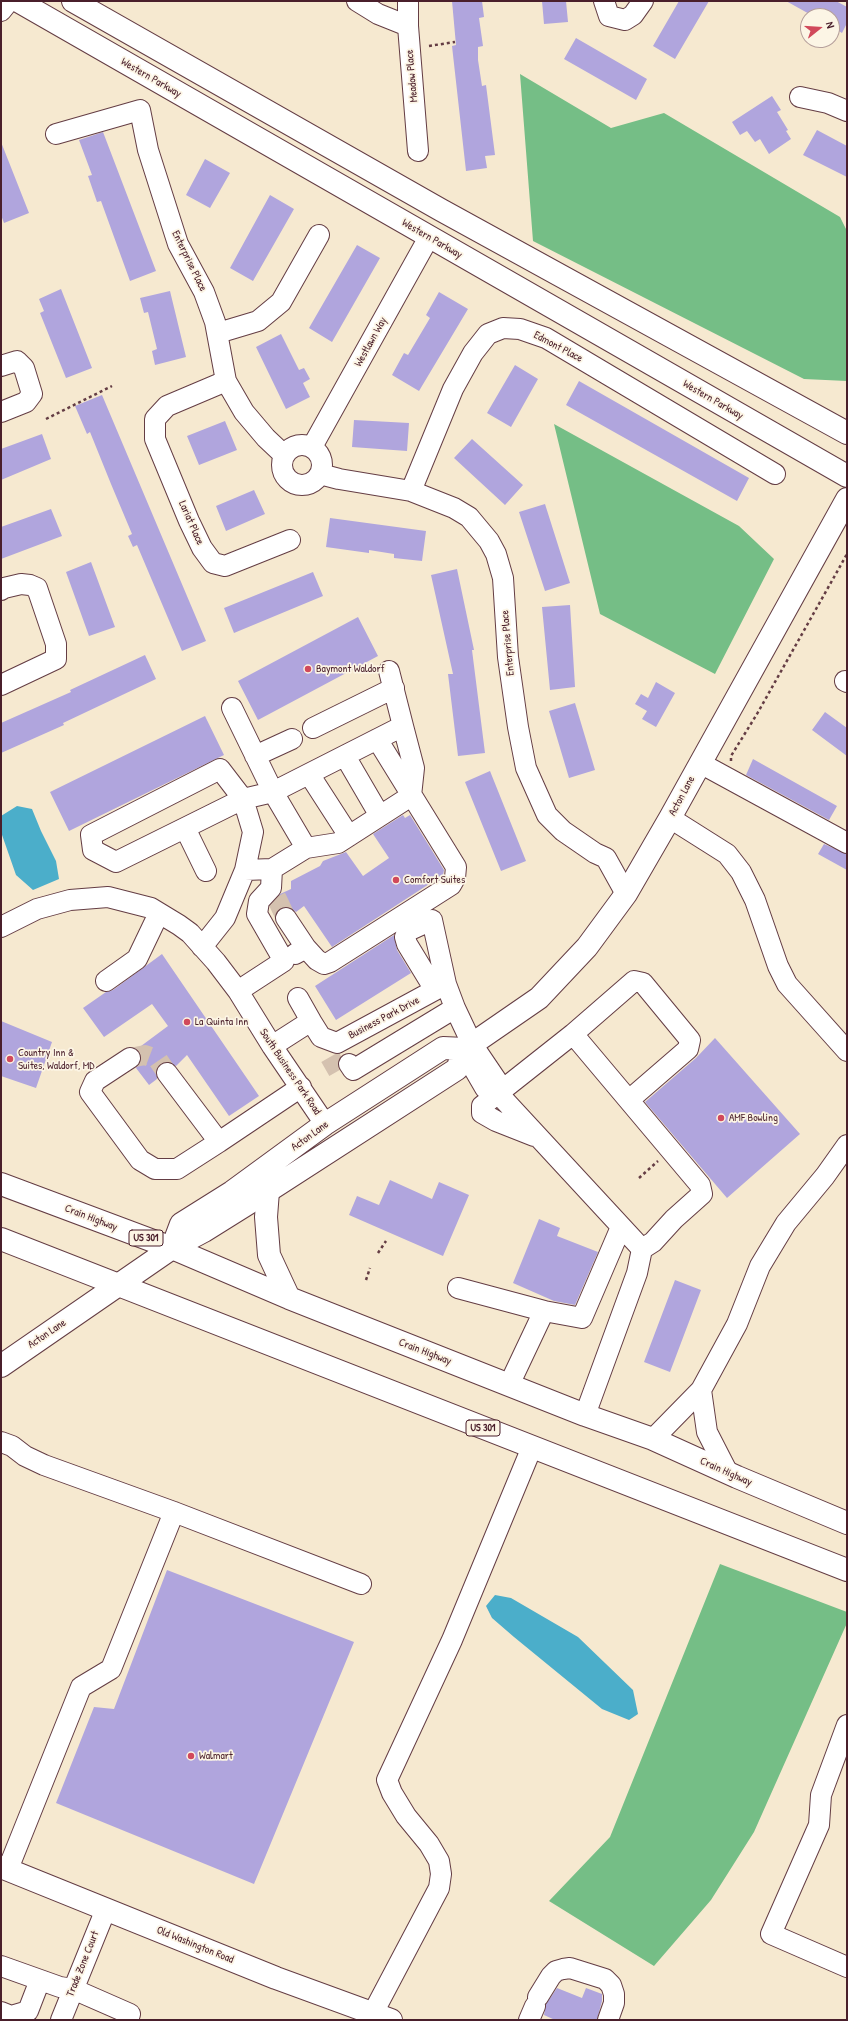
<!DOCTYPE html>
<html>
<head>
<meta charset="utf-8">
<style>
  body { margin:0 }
  #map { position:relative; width:848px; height:2021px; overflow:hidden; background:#f6e9d0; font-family:"Patrick Hand",sans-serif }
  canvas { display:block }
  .frame { position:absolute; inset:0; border:2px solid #4a1f2b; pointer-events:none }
  .north { position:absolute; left:800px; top:8px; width:40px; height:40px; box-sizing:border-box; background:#fcf5e5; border:1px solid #b59f9b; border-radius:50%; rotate:73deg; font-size:11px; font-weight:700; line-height:16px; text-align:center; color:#4a1f2b }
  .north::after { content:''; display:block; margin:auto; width:14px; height:18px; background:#d1495b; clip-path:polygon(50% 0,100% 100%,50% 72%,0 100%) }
</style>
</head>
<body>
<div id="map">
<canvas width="848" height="2021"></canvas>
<div class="frame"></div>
<div class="north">N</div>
</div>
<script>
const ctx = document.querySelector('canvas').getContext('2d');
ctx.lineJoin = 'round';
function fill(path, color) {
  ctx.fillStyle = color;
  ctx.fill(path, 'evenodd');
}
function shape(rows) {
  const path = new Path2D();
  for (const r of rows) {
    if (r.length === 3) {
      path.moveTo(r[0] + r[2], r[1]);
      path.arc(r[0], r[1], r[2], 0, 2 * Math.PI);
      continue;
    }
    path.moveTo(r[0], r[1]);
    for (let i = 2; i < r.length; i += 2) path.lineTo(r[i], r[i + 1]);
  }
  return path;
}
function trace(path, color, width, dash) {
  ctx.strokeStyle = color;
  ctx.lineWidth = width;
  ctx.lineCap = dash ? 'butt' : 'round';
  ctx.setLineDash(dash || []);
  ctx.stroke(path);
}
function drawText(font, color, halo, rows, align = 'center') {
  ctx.font = font + ' "Patrick Hand",sans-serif';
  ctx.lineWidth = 3.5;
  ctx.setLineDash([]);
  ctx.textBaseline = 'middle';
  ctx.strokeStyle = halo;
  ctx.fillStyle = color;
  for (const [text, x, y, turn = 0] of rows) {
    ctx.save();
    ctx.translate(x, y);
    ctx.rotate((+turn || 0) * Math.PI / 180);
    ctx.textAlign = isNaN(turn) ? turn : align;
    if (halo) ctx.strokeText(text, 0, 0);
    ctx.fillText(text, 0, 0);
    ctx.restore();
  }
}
const forest = shape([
  [520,74,611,128,664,113,840,217,847,231,847,381,804,379,533,241],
  [554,424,739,526,774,559,715,674,600,614],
  [720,1564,847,1612,847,1623,754,1832,711,1900,654,1966,549,1901,610,1837]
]);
const water = shape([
  [17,806,32,809,41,831,56,861,59,879,33,890,16,875,1,832,1,816],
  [495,1595,511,1598,578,1637,633,1690,638,1714,629,1720,602,1709,514,1637,492,1618,486,1606]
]);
const building = shape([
  [452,1,482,1,484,17,479,18,483,46,478,47,478,60,482,86,486,85,495,155,485,156,487,168,466,171,452,46,456,45],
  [542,1,566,1,568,22,544,24],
  [679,1,709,1,675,59,653,46],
  [786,1,836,1,847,7,847,23,842,33,832,27,832,16,813,16],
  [576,38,647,79,636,100,564,59],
  [772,96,781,110,777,112,788,130,786,131,791,139,769,154,760,139,755,142,747,131,740,135,732,122],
  [817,130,847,146,847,177,803,155],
  [103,132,156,271,130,281,101,201,97,202,88,176,92,175,79,140],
  [1,142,29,213,4,223,1,215],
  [205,159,230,173,210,208,186,195],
  [270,195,294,209,253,281,230,268],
  [357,245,380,258,332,342,309,328],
  [61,289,92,368,66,378,40,313,44,311,39,299],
  [170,291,186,357,155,365,152,351,157,349,148,312,144,313,140,298],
  [439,292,468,309,419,391,392,375,404,353,408,355,430,318,426,315],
  [281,334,299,370,304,368,310,379,303,383,310,397,286,409,256,347],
  [515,365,538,379,511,427,487,413],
  [579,381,749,478,737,501,566,405],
  [102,395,206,641,182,651,137,545,133,547,128,536,132,534,111,484,90,432,87,434,75,406],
  [354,420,409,423,407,451,352,447],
  [225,421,237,450,199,465,187,436],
  [42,434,51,459,1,480,1,449],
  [472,439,523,485,505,505,454,458],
  [254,490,265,514,226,531,216,506],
  [545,504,570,583,545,591,519,512],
  [51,509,62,536,1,559,1,527],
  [330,518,426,531,422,561,394,558,394,554,369,550,369,553,326,547],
  [91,562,115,627,89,636,66,572],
  [457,569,474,650,472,650,485,753,458,756,448,674,453,674,431,575],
  [313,572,323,596,234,633,224,608],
  [570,605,575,687,550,690,542,607],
  [358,617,378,656,258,720,238,681],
  [145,655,156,679,63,723,64,725,1,753,1,723,71,692,70,690],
  [656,682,675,693,656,727,642,719,647,711,635,704,641,694,648,698],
  [575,703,595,770,569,778,549,711],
  [825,712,847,728,847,756,812,730],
  [205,716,224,755,69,831,50,792],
  [753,759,837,806,829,820,746,775],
  [490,771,526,861,501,871,465,782],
  [403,815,405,818,410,815,444,870,443,875,332,947,304,906,296,912,291,908,280,908,275,917,270,906,280,894,291,889,291,881,320,866,323,861,346,852,363,876,389,858,373,834],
  [824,844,847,854,847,870,818,854],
  [394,935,397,950,411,973,336,1020,315,986],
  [162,954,259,1096,229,1116,187,1055,176,1066,166,1062,160,1064,156,1069,157,1079,149,1085,136,1068,141,1058,137,1049,168,1026,152,1004,104,1037,83,1008,106,992,113,990],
  [1,1021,52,1042,36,1088,1,1076],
  [715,1038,800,1134,727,1198,645,1102,696,1058],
  [390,1180,432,1199,439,1182,469,1195,443,1256,349,1215,357,1196,379,1205],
  [539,1219,560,1228,557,1236,598,1252,575,1305,554,1301,513,1283],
  [675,1280,701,1290,670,1372,644,1362],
  [167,1570,354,1642,254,1884,56,1803,94,1707,114,1709],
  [557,1988,582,1998,586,1988,602,1994,602,2001,597,2020,555,2020,544,2015,546,2004]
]);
const minorTunnel = shape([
  [276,897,286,918],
  [330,1057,338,1071],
  [130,1058,145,1055,158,1060,167,1073]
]);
const path = shape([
  [429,46,455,42],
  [46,419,112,386],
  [731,761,731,756,757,714,847,554],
  [639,1178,658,1161],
  [378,1253,386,1241],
  [366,1280,370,1268]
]);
const minor = shape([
  [357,1,378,14,408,26],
  [408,1,408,26,418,151],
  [604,1,609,16,625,20,633,15,643,1],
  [1,11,9,1],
  [800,97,828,103,847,111],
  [56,134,140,110,148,150,178,244,204,292,215,322,226,381,244,412,266,438,284,455],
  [218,333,258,321,281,302,319,235],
  [1,366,17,361,24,368,32,394,26,402,1,412],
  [226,381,167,406,155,419,155,439,189,521,202,548,213,563,225,566,290,540],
  [302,465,20],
  [312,447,429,237],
  [320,474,339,479,411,491,454,508,469,517,489,541,496,554,503,578,508,657,518,727,526,768,547,815,563,831,595,853,606,858,626,894],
  [411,491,453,389,473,353,488,334,503,328,520,329,546,338,775,474],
  [1,590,4,588,21,584,30,585,37,588,56,644,56,659,1,685],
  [389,671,403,726],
  [845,681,847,682],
  [232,708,273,792,306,848],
  [313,728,394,688],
  [255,756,292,739],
  [345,756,380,816],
  [700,763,847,843],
  [309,774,349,836],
  [670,818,727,854,741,872,755,900,778,966,787,984,847,1051],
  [185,828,206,871],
  [286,918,306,948,295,954],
  [1,927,37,909,70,900,108,897,151,908,179,925,190,933,216,962,238,991,272,1046,325,1124],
  [202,947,225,918,245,870,272,869,306,848,338,843,411,796,414,768,403,726,273,792,243,799,220,769,91,835,93,850,116,862,243,799,253,832,245,870],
  [306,948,317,960,324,964,330,962,451,885,455,878,456,867,377,739],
  [106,981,137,959,159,913],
  [435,990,407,944,405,937,408,931,432,920,446,984],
  [238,991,284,961,257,914,259,901,271,888,272,869],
  [298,998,311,1021],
  [472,1044,474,1069,485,1088,494,1089,642,1249,637,1273,585,1415],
  [272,1046,311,1021,321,1037,337,1043,446,984,455,1008,472,1044,497,1081,494,1089],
  [130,1058,95,1081,90,1092,140,1160,155,1169,177,1169,219,1142,167,1073],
  [349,1064,353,1070,455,1008],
  [629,1100,688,1049,690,1040,643,983,634,981,573,1034,700,1185,702,1194,674,1219,653,1242,642,1249],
  [534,1136,496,1121,482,1113,482,1106,573,1034],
  [219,1142,301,1087],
  [458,1288,544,1311],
  [509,1385,544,1311,582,1318,621,1227],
  [701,1390,707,1432,728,1473],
  [653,1439,701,1390,737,1324,760,1266,786,1223,825,1176,847,1145],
  [1,1442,12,1446,25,1456,44,1465,174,1512,361,1584],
  [847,1725,821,1795,819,1825,771,1934,847,1967],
  [8,1869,81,1687,111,1669,174,1512],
  [1,1966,60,1987,73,1989,130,2014,128,2020],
  [538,1997,551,1976,556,1971,563,1969,570,1968,605,1979,611,1985,614,1994,614,2003,608,2020],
  [1,2012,11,2016,28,2011,40,1980],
  [373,2013,439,1888,441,1874,439,1861,429,1844,406,1816,392,1793,387,1780,452,1640,532,1447],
  [61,2020,106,1909],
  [529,2020,535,2006]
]);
const major = shape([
  [18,1,847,476],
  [73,1,441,210,847,433],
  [172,1248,181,1224,232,1192,325,1124,443,1048,465,1049],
  [1,1366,172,1248,204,1231,268,1191,457,1069,465,1049,539,998,587,947,626,894,670,818,847,499],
  [1,1867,276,1978,391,2020]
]);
const highway = shape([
  [1,1184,172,1248,289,1298,585,1415,653,1439,737,1477,847,1523],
  [268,1191,266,1217,269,1255,289,1298],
  [1,1239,847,1570]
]);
const markers = [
  [308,669,4,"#d1495b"],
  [396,880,4,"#d1495b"],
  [187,1022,4,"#d1495b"],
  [10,1059,4,"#d1495b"],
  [721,1118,4,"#d1495b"],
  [191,1756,4,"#d1495b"]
];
const shields = [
  [146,1238,34],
  [483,1428,34]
];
const shieldNames = [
  ["US 301",146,1238],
  ["US 301",483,1428]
];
const streetNames = [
  ["Meadow Place",412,76,-95],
  ["Western Parkway",151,78,30],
  ["Western Parkway",432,239,30],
  ["Enterprise Place",189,261,64],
  ["Westlawn Way",371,342,-61],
  ["Edmont Place",558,347,28],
  ["Western Parkway",713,400,30],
  ["Lariat Place",191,523,66],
  ["Enterprise Place",508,643,-95],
  ["Acton Lane",682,796,-62],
  ["Business Park Drive",384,1018,-28],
  ["South Business Park Road",290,1072,56],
  ["Acton Lane",310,1136,-36],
  ["Crain Highway",91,1218,21],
  ["Acton Lane",47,1334,-34],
  ["Crain Highway",425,1352,21],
  ["Crain Highway",726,1472,24],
  ["Old Washington Road",195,1945,22],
  ["Trade Zone Court",83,1964,-68]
];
const poiNames = [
  ["Baymont Waldorf",316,669],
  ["Comfort Suites",404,880],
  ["La Quinta Inn",195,1022],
  ["Country Inn &",18,1053],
  ["Suites, Waldorf, MD",18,1066],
  ["AMF Bowling",729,1118],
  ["Walmart",199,1756]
];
fill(forest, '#75be86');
fill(water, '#4baeca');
fill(building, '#b0a5dd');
trace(minorTunnel, '#d4c1af', 20, [20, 10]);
trace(minor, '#643d44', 22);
trace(major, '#643d44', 24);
trace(highway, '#643d44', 24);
trace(path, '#643d44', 2.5, [3, 3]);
trace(minor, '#fff', 20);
trace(major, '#fff', 22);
trace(highway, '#fff', 22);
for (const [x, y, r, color] of markers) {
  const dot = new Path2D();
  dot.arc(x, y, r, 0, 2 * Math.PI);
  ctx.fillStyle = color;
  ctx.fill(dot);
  trace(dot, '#fcf5e5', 1.5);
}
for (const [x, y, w] of shields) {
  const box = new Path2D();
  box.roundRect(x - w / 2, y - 8, w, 16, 3);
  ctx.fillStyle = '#fcf5e5';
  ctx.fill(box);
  trace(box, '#4a1f2b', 1);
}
drawText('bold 10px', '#4a1f2b', null, shieldNames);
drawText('11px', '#4a1f2b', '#fcf5e5', streetNames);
drawText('11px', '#4a1f2b', '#fcf5e5', poiNames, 'left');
</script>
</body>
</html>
